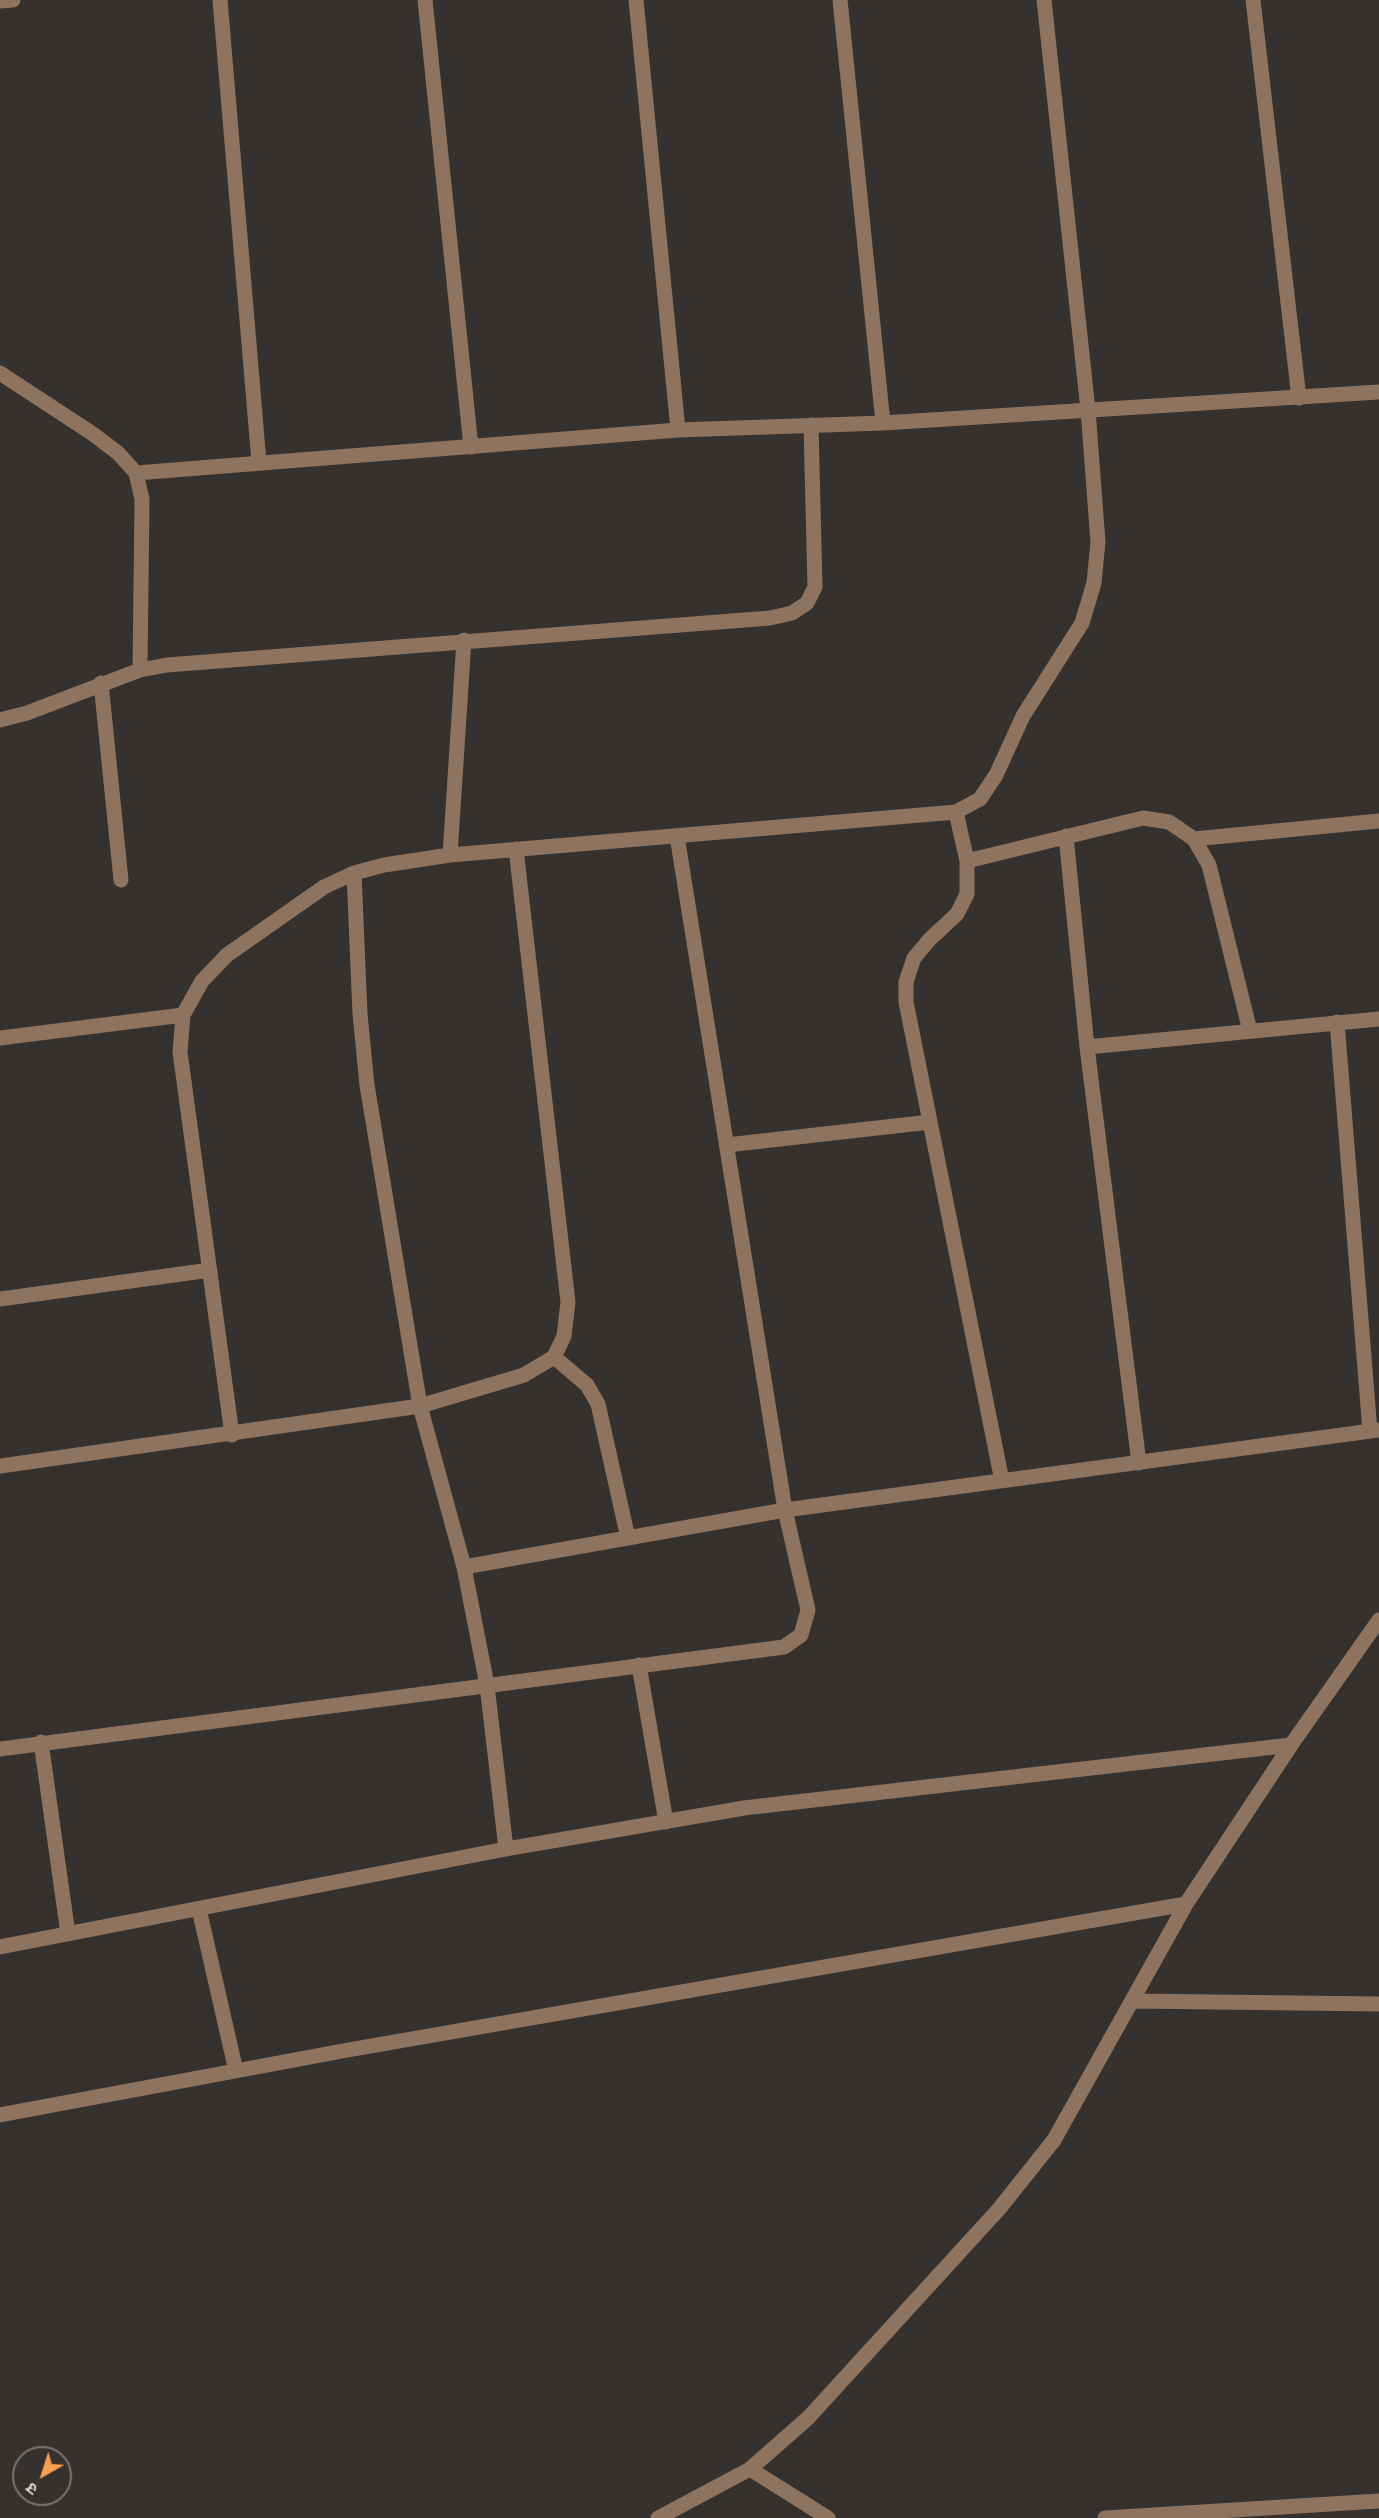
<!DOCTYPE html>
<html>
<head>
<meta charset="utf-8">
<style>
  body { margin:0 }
  #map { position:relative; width:1379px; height:2518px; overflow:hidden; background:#35312e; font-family:Jost,"Noto Sans Devanagari",sans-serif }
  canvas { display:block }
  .north { position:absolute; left:12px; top:2446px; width:60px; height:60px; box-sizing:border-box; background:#35312e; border:2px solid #787472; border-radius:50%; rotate:219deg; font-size:16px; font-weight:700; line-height:24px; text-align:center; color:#dcd9d8 }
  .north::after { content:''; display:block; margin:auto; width:21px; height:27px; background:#fb9e50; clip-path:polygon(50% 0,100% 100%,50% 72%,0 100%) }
</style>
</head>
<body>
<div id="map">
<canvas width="1379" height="2518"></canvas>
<div class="north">उ</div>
</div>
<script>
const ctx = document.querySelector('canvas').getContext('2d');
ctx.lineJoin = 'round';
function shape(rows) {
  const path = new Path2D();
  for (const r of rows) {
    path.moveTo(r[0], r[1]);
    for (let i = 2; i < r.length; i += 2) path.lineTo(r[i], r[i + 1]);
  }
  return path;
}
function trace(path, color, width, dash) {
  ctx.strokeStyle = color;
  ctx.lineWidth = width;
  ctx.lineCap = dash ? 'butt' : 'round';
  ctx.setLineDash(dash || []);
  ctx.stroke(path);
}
const minor = shape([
  [220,0,259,462],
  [425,0,471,447],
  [636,0,678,430],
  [840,0,883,423],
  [1253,0,1299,398],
  [0,1,13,0],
  [0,373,93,434,118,453,136,473,142,499,140,670],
  [136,473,678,430,883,423,1379,392],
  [101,683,121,880],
  [0,720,27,713,140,670,167,665,770,618,792,613,807,603,815,587,811,425],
  [956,812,967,861,967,894,957,914,930,939,914,958,906,982,906,1002,1002,1481],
  [1066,836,1087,1047,1139,1463],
  [1194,839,1379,821],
  [450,855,464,640],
  [967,861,1143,818,1169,822,1194,839,1209,865,1250,1031],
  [354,873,360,1014,367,1085,420,1406,464,1567,487,1685,506,1849],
  [1337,1022,1370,1431],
  [0,1038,183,1015],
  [1087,1047,1379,1019],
  [727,1145,930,1122],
  [0,1299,210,1270],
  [554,1357,587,1385,598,1404,628,1538],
  [232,1435,180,1052,183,1015,202,981,227,955,324,887,354,873,384,865,450,855,956,812,980,799,996,775,1023,716,1082,623,1094,583,1098,542,1088,410,1044,0],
  [0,1466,420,1406,524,1375,554,1357,564,1336,568,1302,516,849],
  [464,1567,785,1510,1379,1430],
  [639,1665,666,1822],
  [41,1742,68,1934],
  [0,1749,784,1647,801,1635,808,1610,785,1510,677,836],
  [199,1909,236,2071],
  [0,1947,506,1849,744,1808,1291,1745],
  [1133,2001,1379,2004],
  [0,2115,348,2050,1186,1904],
  [750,2469,828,2518],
  [658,2518,750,2469,808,2418,999,2209,1054,2140,1186,1904,1291,1745,1379,1620],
  [1105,2518,1379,2501]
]);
trace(minor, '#8e735f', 15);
</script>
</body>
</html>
